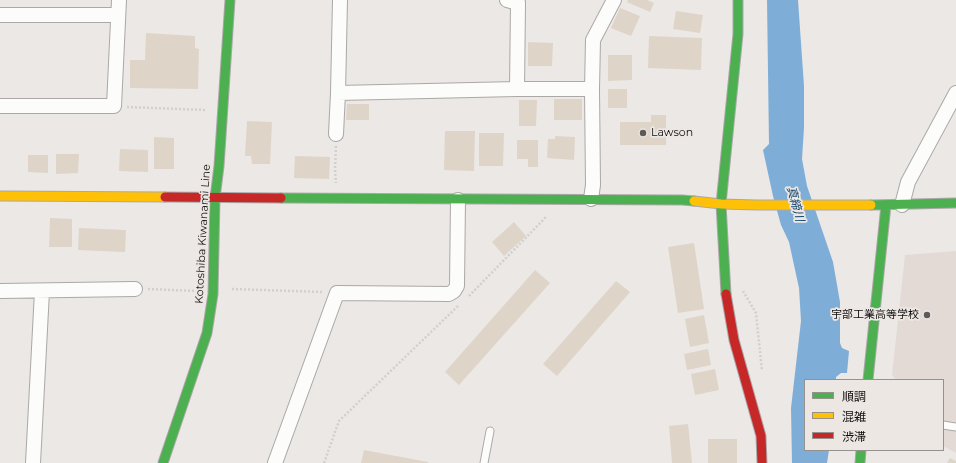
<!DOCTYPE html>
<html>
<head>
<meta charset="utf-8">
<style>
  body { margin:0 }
  #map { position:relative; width:956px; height:463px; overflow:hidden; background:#ebe8e6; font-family:Montserrat,"Noto Sans JP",sans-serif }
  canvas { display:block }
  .legend { position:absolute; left:804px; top:379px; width:140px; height:72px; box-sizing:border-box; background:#ede7e4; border:1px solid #95918e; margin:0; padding:5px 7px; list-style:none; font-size:12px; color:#110f0e }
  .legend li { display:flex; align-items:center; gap:8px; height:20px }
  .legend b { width:20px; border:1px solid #95918e }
</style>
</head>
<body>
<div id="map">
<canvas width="956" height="463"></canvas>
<ul class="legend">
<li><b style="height:5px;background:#4caf50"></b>順調</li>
<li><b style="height:5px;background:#ffc107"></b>混雑</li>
<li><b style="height:5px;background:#c62828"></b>渋滞</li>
</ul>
</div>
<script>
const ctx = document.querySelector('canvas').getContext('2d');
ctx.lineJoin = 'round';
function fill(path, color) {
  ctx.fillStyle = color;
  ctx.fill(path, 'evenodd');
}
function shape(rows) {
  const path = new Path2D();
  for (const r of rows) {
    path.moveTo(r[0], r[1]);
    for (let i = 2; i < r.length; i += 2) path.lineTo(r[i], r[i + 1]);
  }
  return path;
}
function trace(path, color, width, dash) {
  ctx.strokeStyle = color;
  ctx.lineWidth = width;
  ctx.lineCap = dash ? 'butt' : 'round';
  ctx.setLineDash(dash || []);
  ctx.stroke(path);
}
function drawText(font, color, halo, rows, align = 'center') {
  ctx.font = font + ' Montserrat,"Noto Sans JP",sans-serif';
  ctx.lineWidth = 3.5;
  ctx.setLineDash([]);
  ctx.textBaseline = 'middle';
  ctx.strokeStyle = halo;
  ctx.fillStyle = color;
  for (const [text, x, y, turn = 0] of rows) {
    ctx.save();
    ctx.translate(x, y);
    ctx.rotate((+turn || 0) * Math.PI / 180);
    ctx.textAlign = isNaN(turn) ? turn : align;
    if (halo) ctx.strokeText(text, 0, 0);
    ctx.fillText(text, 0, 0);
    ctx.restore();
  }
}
const built = shape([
  [956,251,956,453,943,446,943,380,896,380,892,375,905,255]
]);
const water = shape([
  [767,0,798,0,804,86,804,128,802,159,807,186,833,262,840,302,840,343,842,348,849,351,847,373,841,373,836,377,836,380,805,380,805,450,829,450,827,463,792,463,791,408,801,321,799,288,789,242,781,225,773,196,763,150,769,144]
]);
const building = shape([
  [628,0,647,0,654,3,650,12,627,2],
  [620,8,640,16,631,36,611,28],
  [676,11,703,15,700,33,673,29],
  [146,33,195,36,195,48,199,49,198,89,130,88,130,60,145,60],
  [649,36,702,38,701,70,648,68],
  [528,42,553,43,552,66,528,66],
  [608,55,632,55,632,80,608,81],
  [608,89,627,89,627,108,608,108],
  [554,99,582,99,582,120,554,120],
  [519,100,537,100,536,126,519,126],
  [347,104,369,104,369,120,346,120],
  [651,115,666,115,666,145,620,145,620,122,651,122],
  [247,121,272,122,270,164,252,164,251,156,245,156],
  [445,131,475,131,474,171,444,170],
  [479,133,504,133,503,166,479,166],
  [555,136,575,137,574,160,547,158,548,139,555,139],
  [154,137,174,138,174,169,154,169],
  [517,140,538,140,538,167,528,167,528,159,517,159],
  [120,149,148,150,148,172,119,171],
  [56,154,79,154,78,173,56,174],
  [28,155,48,155,48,173,28,172],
  [295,156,330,157,329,179,294,178],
  [50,218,72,219,72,247,49,247],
  [514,222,526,236,504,256,492,242],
  [79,228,126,230,125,252,78,250],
  [694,243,704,309,678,313,668,247],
  [535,270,550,283,459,385,445,372],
  [616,281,630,292,557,376,543,364],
  [704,315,709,343,690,347,685,319],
  [708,349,711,365,687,370,684,354],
  [715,369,719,390,695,395,691,374],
  [688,424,692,463,672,463,669,426],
  [708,439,737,439,737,463,708,463],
  [364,450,428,462,428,463,361,463],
  [950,458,956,461,956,463,947,463]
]);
const path = shape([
  [127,107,205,110],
  [336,146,335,170,336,183],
  [148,289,197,291],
  [232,289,323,292],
  [743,291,756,313,762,371],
  [469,296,546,217],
  [324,463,339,421,459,305]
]);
const lane = shape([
  [943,425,956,427],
  [484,463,490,431]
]);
const street = shape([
  [340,0,338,93,517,89,592,89],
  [507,0,518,3,517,89],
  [0,15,118,15],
  [0,106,114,106,119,0],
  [336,134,338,93],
  [591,199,593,185,592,89,593,40,614,0],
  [902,205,908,182,956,93],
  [0,291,135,289],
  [33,463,42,291],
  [275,463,337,293,449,294,454,291,457,286,458,200]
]);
const fast = shape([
  [281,198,682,200,694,201],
  [871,205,956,203],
  [726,294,721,204,738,34,738,0],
  [868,380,886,205],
  [163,463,207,333,213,294,215,198,219,166,230,0],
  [860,463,861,450]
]);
const slow = shape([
  [0,196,165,197],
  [694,201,721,204,757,205,871,205]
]);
const jam = shape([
  [165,197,281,198],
  [726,294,734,340,761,436,762,463]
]);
const markers = [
  [643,133,4,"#5d5b5a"],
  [927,315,4,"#5d5b5a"]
];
const poiNames = [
  ["Lawson",651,133],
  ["宇部工業高等学校",919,315,"right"]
];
const streetNames = [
  ["Kotoshiba Kiwanami Line",203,234,-87]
];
const waterNames = [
  ["真締川",795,204,75]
];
fill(built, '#e3dad6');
fill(water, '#7eaed8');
fill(building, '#dfd4c8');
trace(lane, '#aba8a7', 9);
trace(street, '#aba8a7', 16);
trace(fast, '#aba8a7', 11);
trace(slow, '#aba8a7', 11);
trace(jam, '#aba8a7', 11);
trace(path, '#d1d0d0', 2.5, [2, 2]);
trace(lane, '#fcfcfb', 7);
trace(street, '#fcfcfb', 14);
trace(fast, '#4caf50', 9);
trace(slow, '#ffc107', 9);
trace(jam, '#c62828', 9);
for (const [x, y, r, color] of markers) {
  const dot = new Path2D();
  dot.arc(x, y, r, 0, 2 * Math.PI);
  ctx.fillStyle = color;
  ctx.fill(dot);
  trace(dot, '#ede7e4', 1.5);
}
drawText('11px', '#110f0e', '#ede7e4', poiNames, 'left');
drawText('11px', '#110f0e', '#ede7e4', streetNames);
drawText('italic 12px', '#134870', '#ede7e4', waterNames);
</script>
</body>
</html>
